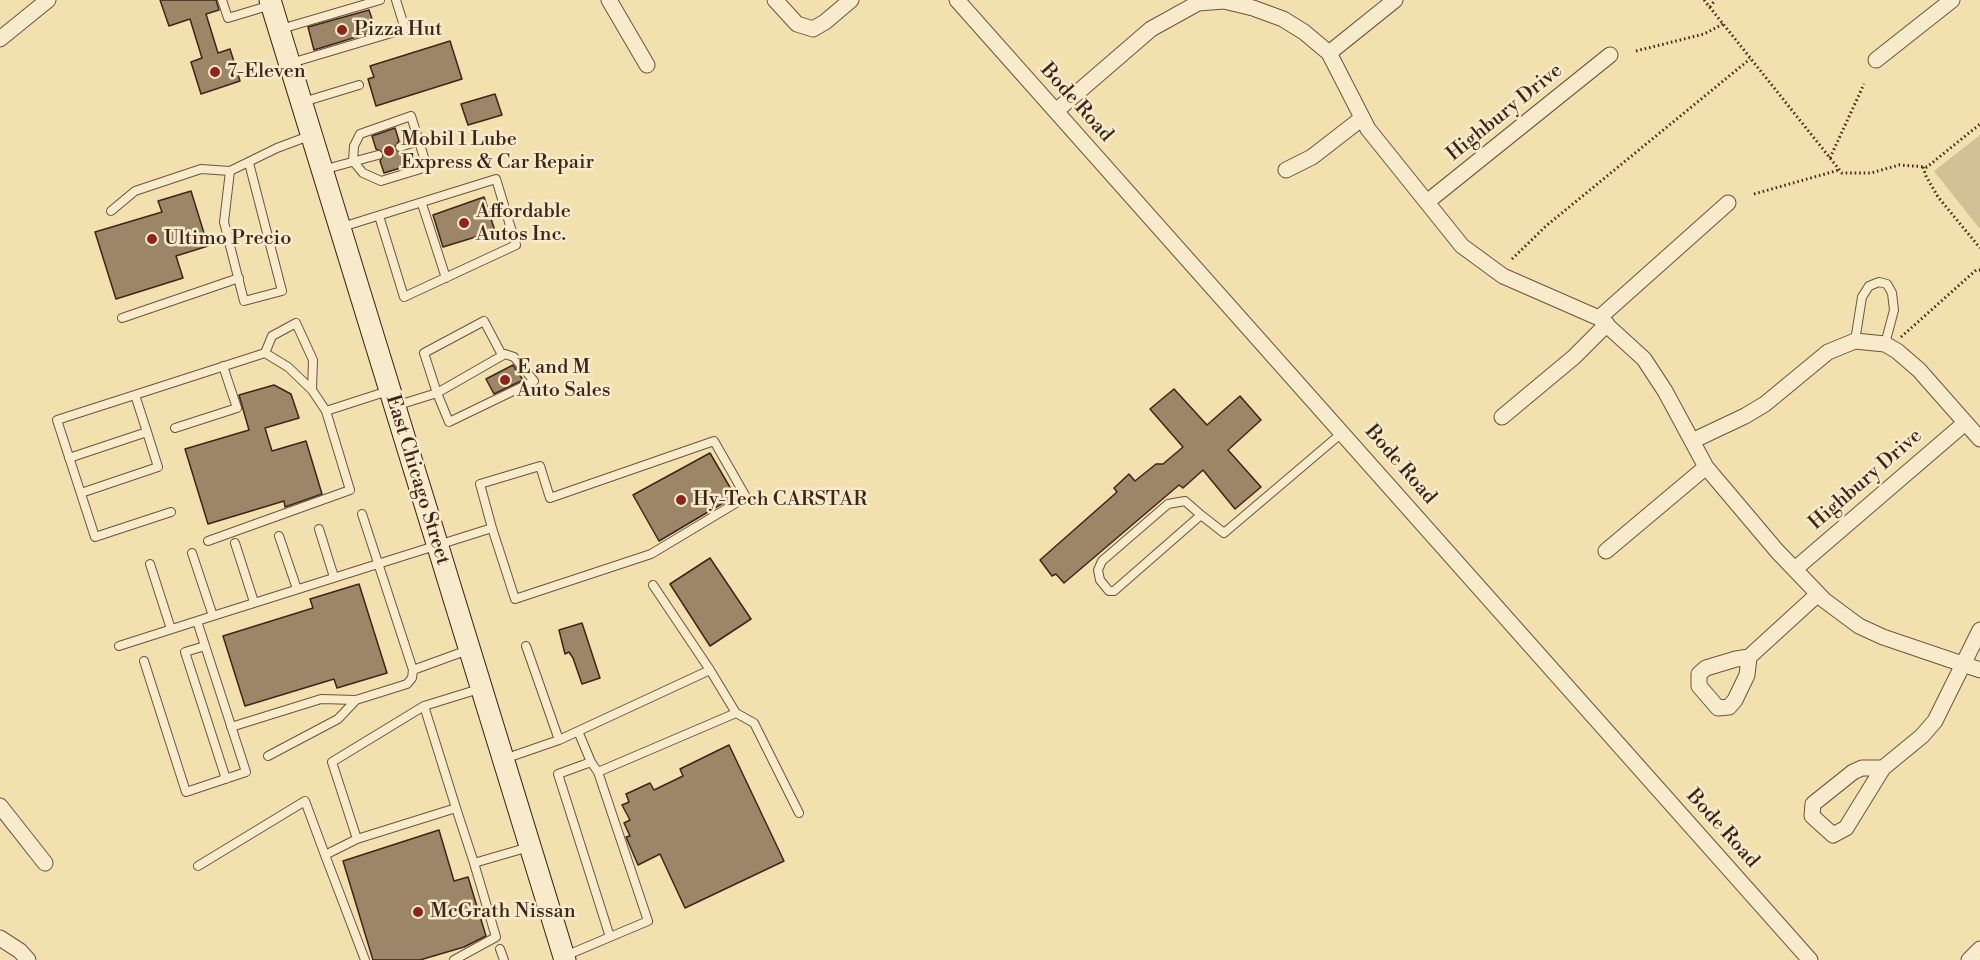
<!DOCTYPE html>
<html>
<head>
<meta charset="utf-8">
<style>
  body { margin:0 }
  canvas { display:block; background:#f2e0af }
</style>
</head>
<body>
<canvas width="1980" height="960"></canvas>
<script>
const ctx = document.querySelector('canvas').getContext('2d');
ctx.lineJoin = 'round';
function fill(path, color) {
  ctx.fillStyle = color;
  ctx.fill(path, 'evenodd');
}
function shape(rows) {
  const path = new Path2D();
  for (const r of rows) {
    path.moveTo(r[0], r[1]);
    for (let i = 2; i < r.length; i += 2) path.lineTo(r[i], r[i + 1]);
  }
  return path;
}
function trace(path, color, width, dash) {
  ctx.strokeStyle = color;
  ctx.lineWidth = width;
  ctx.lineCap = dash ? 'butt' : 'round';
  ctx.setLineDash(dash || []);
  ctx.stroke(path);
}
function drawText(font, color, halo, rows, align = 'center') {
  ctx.font = font + ' "Libre Bodoni",serif';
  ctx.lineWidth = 5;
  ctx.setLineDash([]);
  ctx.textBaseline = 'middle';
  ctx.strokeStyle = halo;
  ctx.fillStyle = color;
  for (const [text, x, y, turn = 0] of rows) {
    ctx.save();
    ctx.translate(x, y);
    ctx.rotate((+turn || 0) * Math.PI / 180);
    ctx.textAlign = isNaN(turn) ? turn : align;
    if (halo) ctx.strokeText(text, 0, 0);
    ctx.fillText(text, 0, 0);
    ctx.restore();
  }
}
const green = shape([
  [1980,135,1980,227,1979,228,1934,171]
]);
const building = shape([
  [160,0,216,0,219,10,206,14,218,53,230,49,240,81,201,94,191,62,202,58,190,19,169,26,160,0],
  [369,10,376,31,314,50,308,27,369,10],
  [450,41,462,79,376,106,368,79,374,77,370,66,450,41],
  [495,94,502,115,468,125,461,104,495,94],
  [395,128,399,141,394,148,402,153,407,166,384,173,380,161,384,153,376,149,372,136,395,128],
  [191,191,208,246,176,256,183,278,116,299,95,232,162,212,158,201,191,191],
  [484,197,495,231,443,247,433,215,484,197],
  [513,365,523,380,494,394,486,379,513,365],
  [274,385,291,394,299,418,265,428,272,451,306,441,322,494,285,507,284,501,208,524,185,449,249,430,239,395,274,385],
  [1174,389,1207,425,1240,396,1261,420,1228,450,1261,487,1235,509,1203,470,1183,488,1179,485,1064,583,1056,574,1052,576,1040,560,1117,492,1114,488,1129,474,1135,481,1156,464,1163,464,1183,447,1150,409,1174,389],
  [710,453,735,496,659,541,633,495,710,453],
  [710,558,751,619,710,646,670,584,710,558],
  [359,584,387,673,337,688,334,679,245,706,223,636,313,608,310,599,359,584],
  [582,623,600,678,582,684,573,658,569,652,565,654,559,630,582,623],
  [729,745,784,861,685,908,660,854,638,865,626,837,630,836,624,823,630,820,622,805,629,802,626,794,650,783,654,790,683,776,680,769,729,745],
  [439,830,454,881,468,877,486,936,464,947,420,960,373,960,343,861,439,830]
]);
const path = shape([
  [1704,0,1842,173,1871,173,1899,165,1927,167,1980,124],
  [1710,7,1715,0],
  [1636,51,1704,34,1723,24],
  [1830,158,1864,84],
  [1923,167,1926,176,1938,197,1980,248],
  [1754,194,1839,170],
  [1512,259,1546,226,1750,59],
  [1901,337,1976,270,1980,270]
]);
const lane = shape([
  [222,0,228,18,271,5],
  [281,29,380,0],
  [291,63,405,29,396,0],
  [303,102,359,85],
  [411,116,427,167,381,181,363,173,353,161,354,146,360,134,411,116],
  [400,147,418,141],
  [322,170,378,155],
  [230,171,224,222,244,301,282,291,249,163],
  [422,204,446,278],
  [111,211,135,191,201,169,230,171,277,148,309,136],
  [342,227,496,179,516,245,404,297,379,216],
  [122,318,239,278],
  [1855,341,1862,297,1869,286,1879,282,1887,284,1892,293,1894,310,1885,344],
  [265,353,288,367,312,390,326,411,388,391],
  [395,406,437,393,449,422,534,381,514,357,505,354,437,393,424,353,484,321,502,355],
  [175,428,237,408,223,366],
  [69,458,147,432,135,395],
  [81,493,158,467,147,432],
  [171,512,95,537,57,420,265,353,272,336,296,323,313,360,312,390],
  [362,514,413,670,468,650],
  [1201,515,1185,501,1168,504,1102,561,1098,570,1100,580,1109,591,1114,591,1201,515,1224,533,1343,432],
  [319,529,334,577],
  [279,536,297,589],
  [208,541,350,490,326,411],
  [235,543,254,602],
  [192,553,213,616],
  [150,564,171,629],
  [653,585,710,670],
  [119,646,197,621],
  [205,646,185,652,226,779],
  [526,646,559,740],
  [144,661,186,792,246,772,197,621,492,528,515,599,651,554,746,497,714,441,550,498,540,466,480,484,492,528],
  [736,713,754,723,799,813],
  [231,727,321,699,356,700,407,684,412,678,413,670],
  [578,731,591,762],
  [268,756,338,719,356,700],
  [504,759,559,740,710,670,736,713,598,772],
  [456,808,424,706,479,689],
  [357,839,332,762,424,706],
  [198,866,305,801,325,855],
  [500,949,504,960],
  [565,956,610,937,648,921,598,772,591,762,558,774,610,937],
  [365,960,325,855,357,839,456,808,474,863],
  [454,960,496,937,474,863,529,847]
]);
const street = shape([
  [609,0,647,65],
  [775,0,797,24,813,29,825,22,851,0],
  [957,0,1810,960],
  [0,39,48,0],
  [1329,53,1395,0],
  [1876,60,1952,0],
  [1056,111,1151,29,1198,3,1224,1,1253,8,1283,19,1304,32,1329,53,1368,129,1462,246,1503,276,1599,318,1644,359,1665,391,1706,467,1777,551,1824,600,1859,626,1883,637,1980,670],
  [1286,170,1312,157,1361,119],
  [1427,202,1610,55],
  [1599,318,1728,203],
  [1502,417,1574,357,1607,324],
  [1692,441,1745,416,1765,404,1828,352,1855,341,1885,344,1897,351,1919,370,1980,439],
  [1606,551,1706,467],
  [1795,569,1965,423],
  [1749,657,1736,659,1706,668,1699,674,1699,686,1718,708,1729,707,1735,700,1747,675,1749,657,1818,594],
  [1883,768,1862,768,1853,772,1813,804,1812,816,1833,835,1846,828,1883,768,1922,736,1935,721,1980,630],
  [0,806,45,863],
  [0,938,20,951,28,960],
  [1969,960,1980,949]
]);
const secondary = shape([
  [270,0,565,960]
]);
const markers = [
  [342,30,6,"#8f2418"],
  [215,72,6,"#8f2418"],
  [389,151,6,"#8f2418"],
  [464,223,6,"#8f2418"],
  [152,239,6,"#8f2418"],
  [505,380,6,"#8f2418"],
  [681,500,6,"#8f2418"],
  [418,912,6,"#8f2418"]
];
const poiNames = [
  ["Pizza Hut",354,30],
  ["7-Eleven",227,72],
  ["Mobil 1 Lube",401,140],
  ["Express & Car Repair",401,163],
  ["Affordable",476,212],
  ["Autos Inc.",476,235],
  ["Ultimo Precio",164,239],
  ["E and M",517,368],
  ["Auto Sales",517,391],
  ["Hy-Tech CARSTAR",693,500],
  ["McGrath Nissan",430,912]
];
const streetNames = [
  ["Bode Road",1076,103,48],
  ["Highbury Drive",1505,113,-39],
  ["Bode Road",1400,465,49],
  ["East Chicago Street",417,480,73],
  ["Highbury Drive",1866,480,-41],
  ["Bode Road",1722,829,48]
];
fill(green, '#d4c096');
fill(building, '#9c8667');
trace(building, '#3f241a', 1.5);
trace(lane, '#6c533f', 10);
trace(street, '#6c533f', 17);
trace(secondary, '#3f241a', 23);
trace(path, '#3f241a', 3, [1.5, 3]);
trace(lane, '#f7ebcb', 8);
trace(street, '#f7ebcb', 15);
trace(secondary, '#f7ebcb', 21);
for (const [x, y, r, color] of markers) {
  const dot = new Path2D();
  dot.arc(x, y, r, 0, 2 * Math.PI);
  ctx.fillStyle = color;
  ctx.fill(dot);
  trace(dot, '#f7ebcb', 2);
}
drawText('20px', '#3f241a', '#f7ebcb', poiNames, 'left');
drawText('20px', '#3f241a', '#f7ebcb', streetNames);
</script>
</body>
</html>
